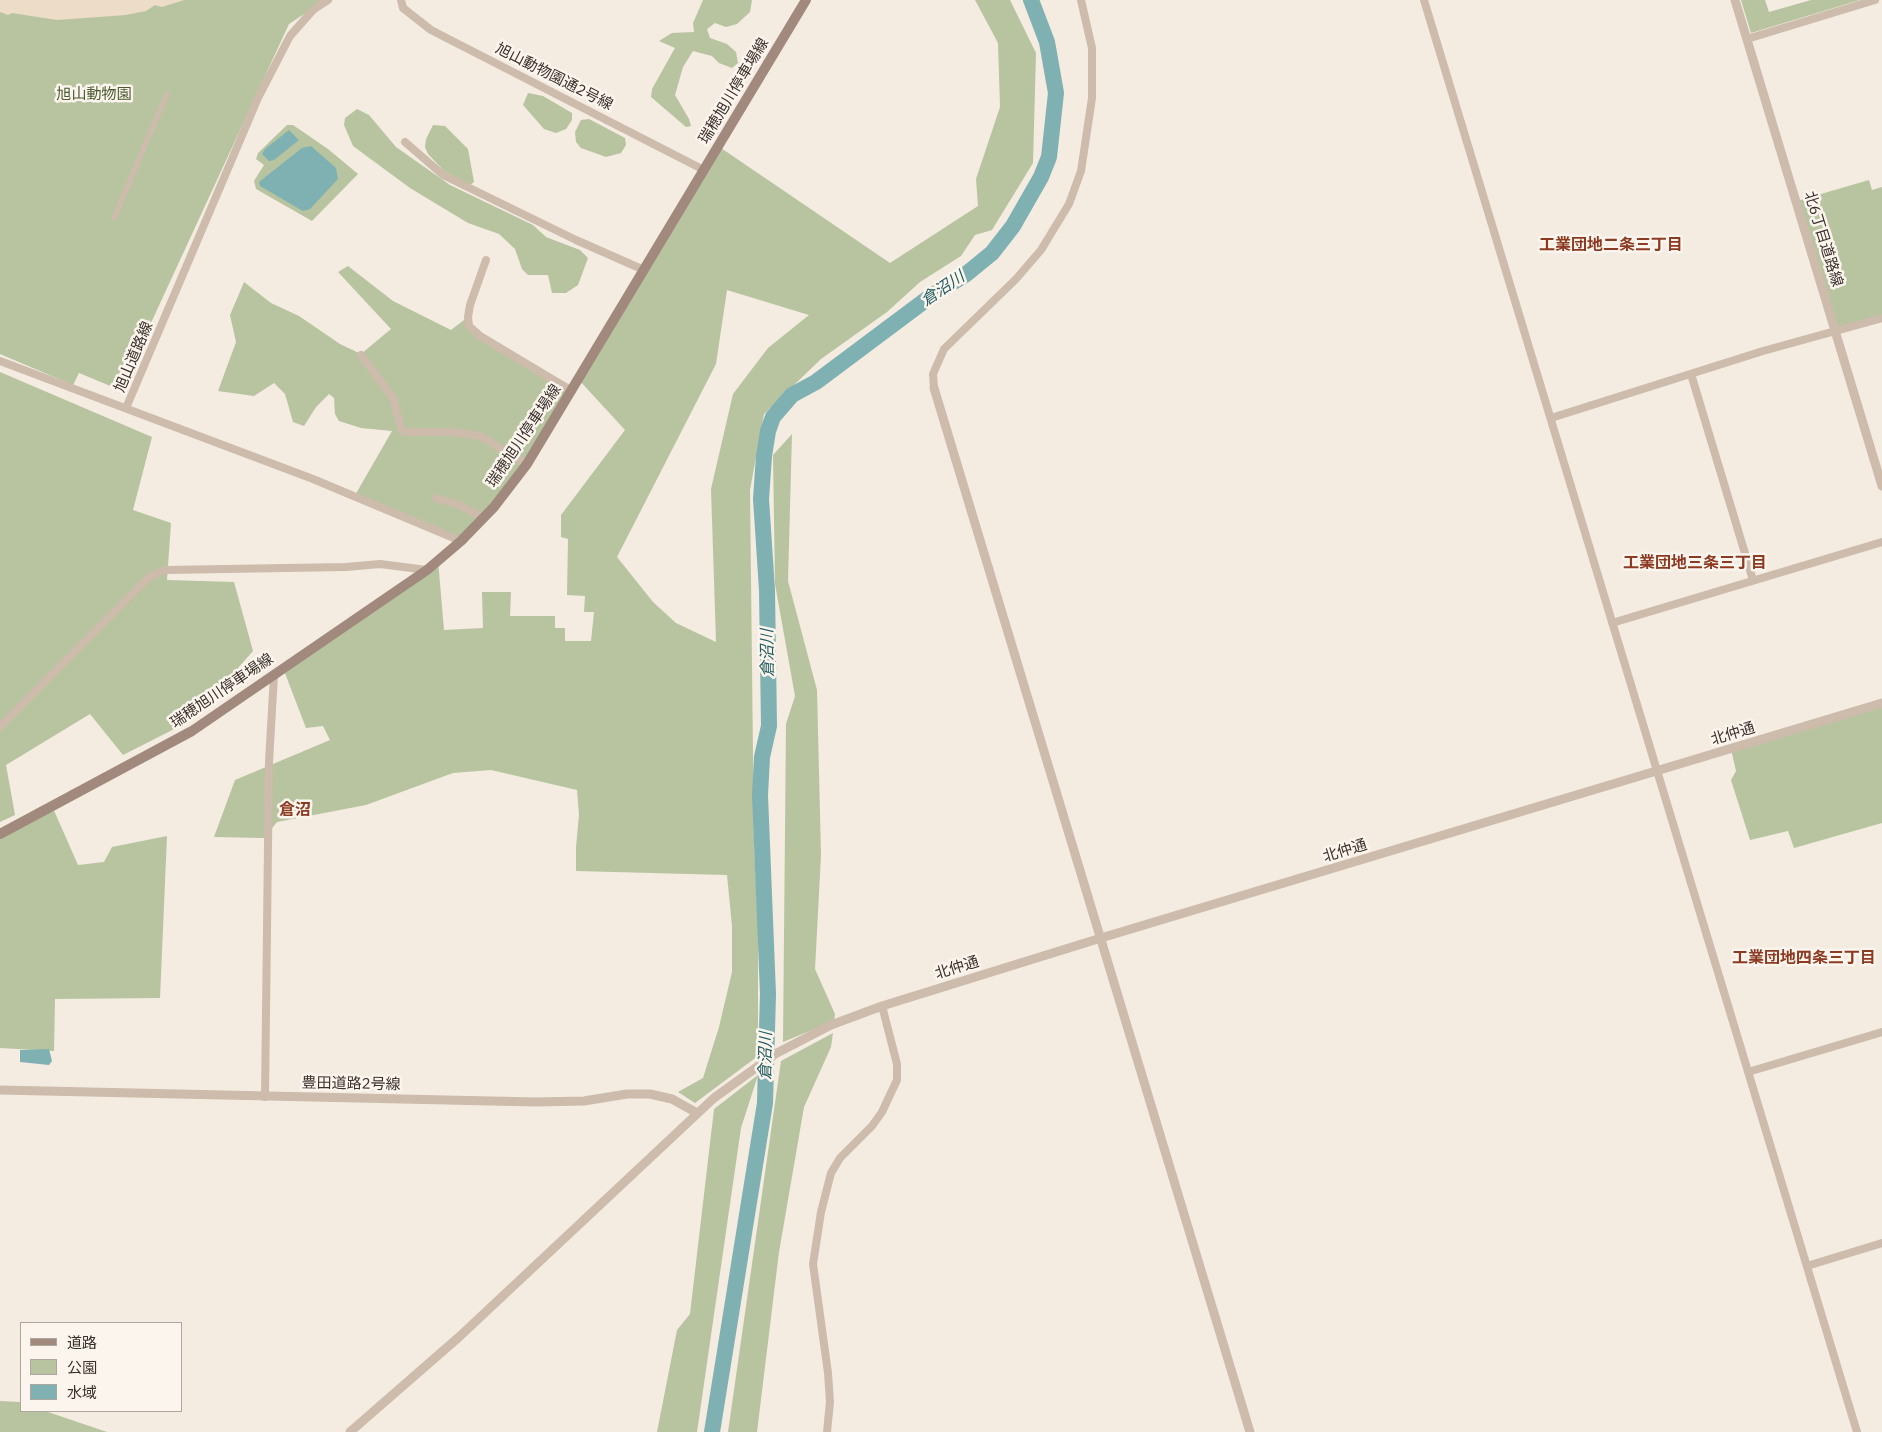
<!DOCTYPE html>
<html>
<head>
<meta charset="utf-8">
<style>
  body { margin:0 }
  #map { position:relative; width:1882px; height:1432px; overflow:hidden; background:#f4ebe1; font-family:"IBM Plex Sans","Noto Sans JP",sans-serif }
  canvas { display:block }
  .legend { position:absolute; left:20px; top:1322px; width:162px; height:90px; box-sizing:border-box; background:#fbf5ee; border:1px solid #aea6a0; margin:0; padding:6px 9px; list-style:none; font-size:15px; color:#3b302b }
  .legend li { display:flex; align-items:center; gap:10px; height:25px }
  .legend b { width:25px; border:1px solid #aea6a0 }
</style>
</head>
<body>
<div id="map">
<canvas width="1882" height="1432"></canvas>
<ul class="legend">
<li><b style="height:6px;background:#a18a7d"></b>道路</li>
<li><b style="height:14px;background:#b8c4a0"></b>公園</li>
<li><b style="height:14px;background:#7fb0b2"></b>水域</li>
</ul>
</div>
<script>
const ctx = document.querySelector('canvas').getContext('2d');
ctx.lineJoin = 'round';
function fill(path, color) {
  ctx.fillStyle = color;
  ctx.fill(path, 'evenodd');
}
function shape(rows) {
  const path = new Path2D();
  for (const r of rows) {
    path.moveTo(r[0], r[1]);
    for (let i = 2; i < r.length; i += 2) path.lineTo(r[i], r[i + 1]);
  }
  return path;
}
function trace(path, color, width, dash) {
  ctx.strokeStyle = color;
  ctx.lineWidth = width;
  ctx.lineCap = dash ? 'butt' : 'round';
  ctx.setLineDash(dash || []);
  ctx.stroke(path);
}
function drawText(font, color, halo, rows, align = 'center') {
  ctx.font = font + ' "IBM Plex Sans","Noto Sans JP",sans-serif';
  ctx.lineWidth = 5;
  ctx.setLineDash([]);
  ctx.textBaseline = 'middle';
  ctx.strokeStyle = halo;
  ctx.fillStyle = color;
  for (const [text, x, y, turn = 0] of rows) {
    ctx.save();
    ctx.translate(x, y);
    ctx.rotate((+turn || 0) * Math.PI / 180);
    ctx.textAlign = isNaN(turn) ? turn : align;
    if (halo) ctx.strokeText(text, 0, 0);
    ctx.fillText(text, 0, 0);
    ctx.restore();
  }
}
const green = shape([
  [0,0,325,0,289,24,120,390,79,373,73,385,0,354],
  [703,0,752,0,750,12,737,24,726,27,715,23,707,29,710,38,727,44,736,52,738,63,732,68,719,63,712,56,693,51,683,67,675,95,689,119,691,126,686,127,651,97,652,89,675,48,659,41,672,33,694,32,693,23],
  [975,0,1010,0,1036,53,1033,163,992,230,975,235,961,256,920,282,887,312,821,359,764,414,750,490,754,843,758,924,758,1056,695,1103,678,1092,703,1078,719,1027,732,972,732,926,727,875,576,871,576,847,579,815,577,790,491,770,453,773,366,805,277,822,264,838,214,837,235,780,330,740,323,726,306,728,283,668,438,560,444,630,483,628,482,592,511,592,510,616,555,616,555,628,565,628,565,641,591,641,594,612,584,612,585,596,567,595,568,539,561,537,561,515,625,430,579,380,718,146,890,263,978,206,976,179,1000,107,998,43],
  [727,290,809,315,768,348,733,394,711,489,716,642,676,623,653,602,617,557,716,364],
  [1741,0,1765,0,1769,12,1811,0,1860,0,1751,33],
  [528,93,543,96,572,113,572,120,566,129,556,133,544,129,523,105],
  [357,109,369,115,396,147,450,185,533,225,546,237,580,250,588,258,578,285,566,293,552,293,548,275,528,275,522,269,515,249,499,234,468,223,410,188,353,146,344,125,345,118],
  [589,119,625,138,626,145,621,153,606,157,581,148,576,142,575,132,581,120],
  [287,125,293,125,328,149,358,174,312,221,256,189,254,181,264,165,256,159,258,153],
  [433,125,445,126,468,149,474,182,470,185,444,171,428,154,425,147,426,139],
  [1869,180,1872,190,1882,187,1882,318,1836,332,1797,201],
  [348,266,393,301,451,330,468,317,469,326,572,391,527,464,461,541,354,497,392,431,361,428,339,421,335,414,334,398,329,394,316,407,304,426,293,422,285,394,274,383,254,396,218,391,236,342,230,315,244,282,271,303,299,316,340,344,361,354,391,329,338,272],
  [0,372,152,437,133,510,171,523,167,580,234,582,253,651,192,720,123,755,90,714,6,765,15,815,0,822],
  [792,434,788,581,817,690,821,855,815,969,835,1014,834,1021,783,1042,786,724,795,696,775,584,773,455],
  [1882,703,1882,823,1794,848,1788,831,1750,840,1731,780,1736,771,1731,749],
  [52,806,78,865,104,862,112,847,167,836,160,998,55,999,54,1051,0,1048,0,834],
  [833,1033,831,1047,804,1107,779,1252,757,1432,728,1432,781,1061],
  [758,1075,741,1128,697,1432,657,1432,677,1330,690,1314,714,1109],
  [0,1401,20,1402,21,1411,45,1411,107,1432,0,1432]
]);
const plaza = shape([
  [0,0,184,0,162,7,155,5,146,11,126,15,57,20,12,13,8,15,0,12]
]);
const water = shape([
  [289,130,299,140,274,160,269,161,262,154,265,149],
  [311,146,336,168,338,179,310,209,303,211,260,186,259,182,302,148],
  [49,1049,52,1061,49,1065,20,1062,20,1050]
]);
const river = shape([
  [712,1432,765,1103,768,994,760,795,762,757,769,726,767,590,761,499,764,456,768,431,773,417,792,395,816,382,931,296,965,275,992,253,1013,226,1041,177,1049,157,1056,93,1047,42,1031,0]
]);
const pedestrian = shape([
  [114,218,167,94]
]);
const minor = shape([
  [401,0,403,8,431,30,704,170],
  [1424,0,1857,1432],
  [1747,39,1875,0],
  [405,142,443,175,576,240,644,270],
  [486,260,470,305,468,317,469,326,480,336,572,391],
  [361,355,393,398,401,428,405,432,454,432,480,436,527,464],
  [0,361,313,479,461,541],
  [1691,374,1753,580],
  [934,388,933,374,944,349,1016,279,1041,250,1069,204,1081,171,1092,98,1092,48,1081,0],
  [126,408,258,98,290,36,313,10,328,0],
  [1551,418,1763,351,1882,318],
  [436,498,459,505,484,518],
  [1612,623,1882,542],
  [0,727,149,577,165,570,346,567,380,564,427,570],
  [1748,1072,1882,1032],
  [265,1097,269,762,274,675],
  [1807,1266,1882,1243],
  [827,1432,830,1402,828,1373,813,1264,821,1212,831,1173,840,1158,872,1126,882,1112,897,1080,897,1064,882,1006]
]);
const tertiary = shape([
  [1735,0,1882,486],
  [934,388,1250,1432],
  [0,1090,536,1102,584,1101,627,1094,650,1094,672,1099,697,1113],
  [350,1432,459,1337,714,1098,775,1054,831,1025,882,1006,1101,938,1882,703]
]);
const secondary = shape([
  [0,834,192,731,427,570,461,541,494,507,527,464,806,0]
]);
const streetNames = [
  ["旭山動物園通2号線",554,77,27],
  ["瑞穂旭川停車場線",734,91,-59],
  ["北6丁目道路線",1823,239,73],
  ["旭山道路線",134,357,-67],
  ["瑞穂旭川停車場線",524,436,-56],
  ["瑞穂旭川停車場線",222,691,-34],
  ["北仲通",1733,734,-17],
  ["北仲通",1345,851,-17],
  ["北仲通",957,968,-17],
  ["豊田道路2号線",351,1084,1]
];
const parkNames = [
  ["旭山動物園",94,95]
];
const neighbourhoodNames = [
  ["工業団地二条三丁目",1611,245],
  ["工業団地三条三丁目",1695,563],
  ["倉沼",295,810],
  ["工業団地四条三丁目",1804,958]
];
const waterNames = [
  ["倉沼川",943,289,-34],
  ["倉沼川",768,653,-91],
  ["倉沼川",766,1056,-89]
];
fill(green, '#b8c4a0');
fill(plaza, '#ecdcc8');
fill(water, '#7fb0b2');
trace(river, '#7fb0b2', 16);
trace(pedestrian, '#cdbbac', 5.5);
trace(minor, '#cdbbac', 8);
trace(tertiary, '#cdbbac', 9);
trace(secondary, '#a18a7d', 10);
drawText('15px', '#3b302b', '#fbf5ee', streetNames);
drawText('15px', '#4a5a2e', '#fbf5ee', parkNames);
drawText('bold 16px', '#8c3b22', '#fbf5ee', neighbourhoodNames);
drawText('italic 16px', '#1f5a5e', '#fbf5ee', waterNames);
</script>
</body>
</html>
